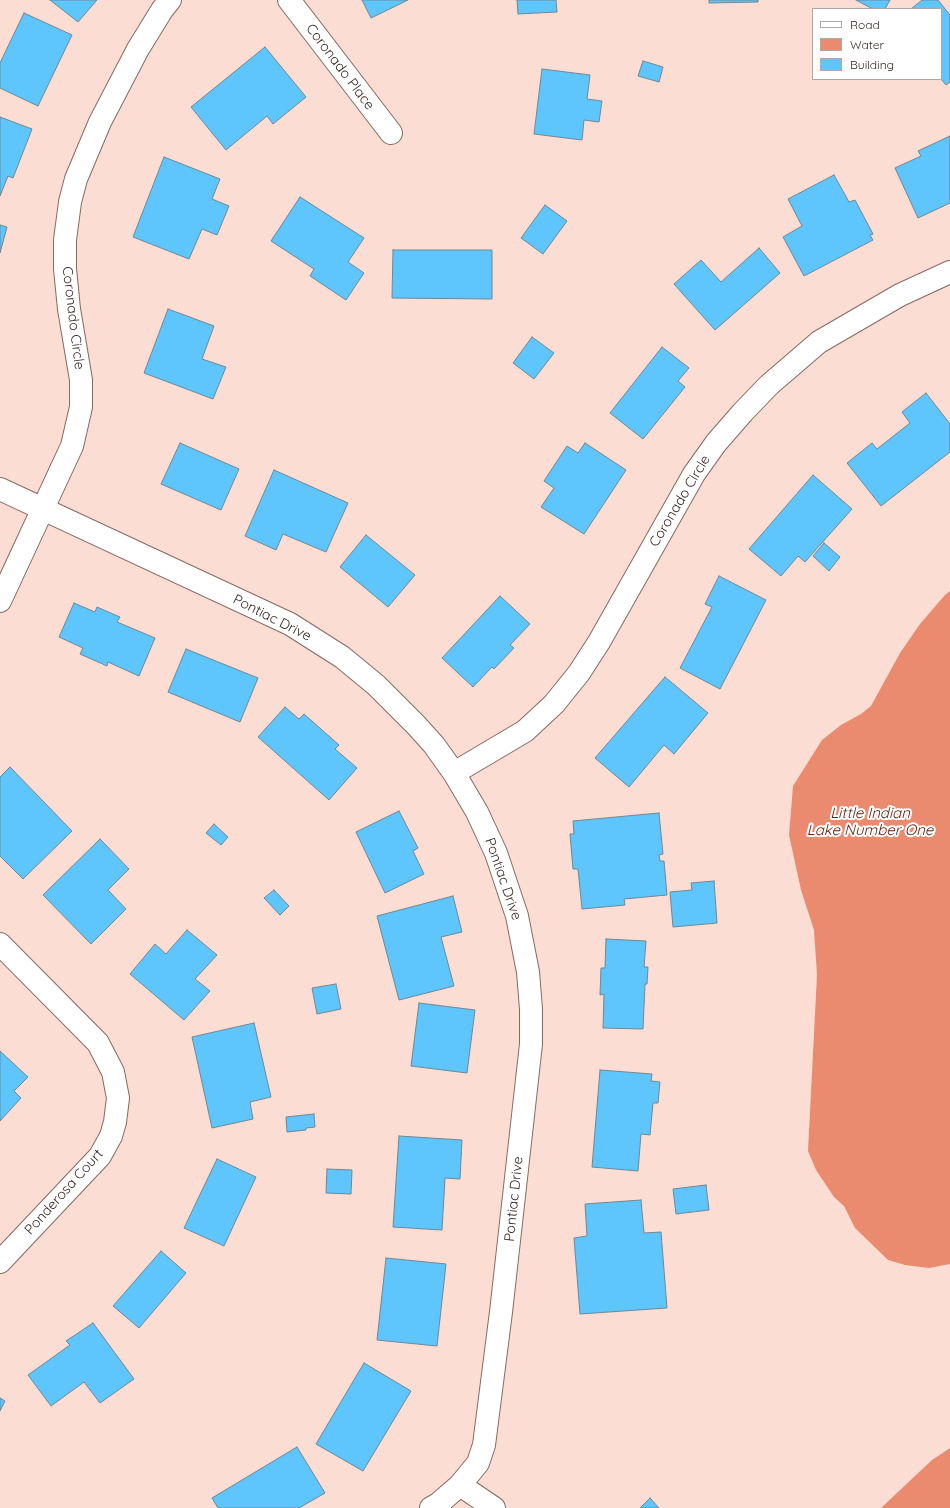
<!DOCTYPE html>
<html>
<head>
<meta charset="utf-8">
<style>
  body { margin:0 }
  #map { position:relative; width:950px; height:1508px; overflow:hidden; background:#fcddd3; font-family:Quicksand,sans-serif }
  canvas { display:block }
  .legend { position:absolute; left:812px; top:8px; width:130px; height:72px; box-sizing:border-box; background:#fff; border:1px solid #aea9a8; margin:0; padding:5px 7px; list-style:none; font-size:12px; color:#352926 }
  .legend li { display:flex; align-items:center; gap:8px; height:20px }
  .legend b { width:20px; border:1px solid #aea9a8 }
</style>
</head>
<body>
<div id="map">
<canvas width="950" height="1508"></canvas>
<ul class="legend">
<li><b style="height:5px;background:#fff"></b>Road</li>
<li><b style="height:11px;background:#ea8b6f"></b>Water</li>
<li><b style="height:11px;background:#5ec6fc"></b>Building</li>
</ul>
</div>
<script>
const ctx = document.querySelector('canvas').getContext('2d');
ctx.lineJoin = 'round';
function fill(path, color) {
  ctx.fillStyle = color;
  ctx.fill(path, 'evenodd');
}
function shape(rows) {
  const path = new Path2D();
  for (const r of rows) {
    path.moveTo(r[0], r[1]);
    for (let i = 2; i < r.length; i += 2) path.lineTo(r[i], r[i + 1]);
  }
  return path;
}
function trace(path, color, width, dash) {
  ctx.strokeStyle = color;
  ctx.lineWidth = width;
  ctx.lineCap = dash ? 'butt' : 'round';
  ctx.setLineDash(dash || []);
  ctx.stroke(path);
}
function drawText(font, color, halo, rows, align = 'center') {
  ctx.font = font + ' Quicksand,sans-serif';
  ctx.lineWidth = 4;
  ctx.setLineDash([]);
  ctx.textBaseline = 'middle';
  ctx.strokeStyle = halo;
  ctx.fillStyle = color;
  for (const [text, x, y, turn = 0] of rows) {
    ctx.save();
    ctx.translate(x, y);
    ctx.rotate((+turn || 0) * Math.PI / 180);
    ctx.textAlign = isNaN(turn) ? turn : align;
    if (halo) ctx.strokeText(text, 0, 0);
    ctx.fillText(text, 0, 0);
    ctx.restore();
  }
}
const water = shape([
  [950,591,950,1264,929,1268,905,1265,888,1260,855,1228,844,1206,834,1197,816,1170,808,1151,817,975,814,930,801,890,789,835,793,786,822,740,841,725,861,714,871,706,900,653,920,624,945,595],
  [950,1448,950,1508,881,1508,932,1460]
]);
const building = shape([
  [50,0,97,0,78,22,50,0],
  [362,0,408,0,371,18,362,0],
  [517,0,556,0,557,12,518,14,517,0],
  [709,0,758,0,758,2,709,3,709,0],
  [856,0,890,0,885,9,873,9,856,0],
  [922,0,938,0,950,15,950,82,946,85,941,79,941,9,911,9,922,0],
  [24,13,72,35,38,106,0,88,0,63,24,13],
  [265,47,306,97,273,124,267,116,226,150,191,107,265,47],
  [643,61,663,67,659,82,638,76,643,61],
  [542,69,590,75,587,99,602,101,599,122,584,120,582,140,534,134,542,69],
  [0,117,32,129,13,178,8,176,0,196,0,117],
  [950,136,950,203,918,218,895,168,921,156,918,151,950,136],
  [164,157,220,179,212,199,229,206,217,235,202,229,189,259,133,237,164,157],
  [834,175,849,202,855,200,873,234,870,235,873,240,804,276,783,237,802,226,788,199,834,175],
  [300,197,364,238,348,262,364,273,346,300,310,276,314,269,271,241,300,197],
  [545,205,567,221,543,254,521,238,545,205],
  [0,225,7,227,0,253,0,225],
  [759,248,780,273,715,330,674,284,701,260,721,282,759,248],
  [393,250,492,250,492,299,392,298,393,250],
  [168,309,214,326,202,359,226,367,213,399,144,373,168,309],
  [532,337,554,353,534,379,513,363,532,337],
  [662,347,689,368,678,381,685,387,643,439,610,413,662,347],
  [926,393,950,424,950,452,881,506,847,463,872,443,877,449,910,423,902,412,926,393],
  [180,443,239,469,221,510,161,484,180,443],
  [585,443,626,470,584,534,541,507,554,488,544,481,567,446,578,453,585,443],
  [274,470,348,503,326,552,283,534,276,550,245,536,274,470],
  [813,475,852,509,805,562,798,556,781,576,749,549,813,475],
  [366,535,415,575,388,607,340,567,366,535],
  [824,543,840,557,829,571,813,556,824,543],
  [719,576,766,600,720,689,680,668,712,607,705,604,719,576],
  [500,596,530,624,510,645,514,648,494,669,492,667,473,687,442,658,500,596],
  [74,603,95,612,97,607,120,617,117,622,155,638,139,676,108,662,107,666,80,654,83,648,59,637,74,603],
  [186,649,258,678,240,722,168,692,186,649],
  [665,677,708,713,674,754,664,745,629,787,595,758,665,677],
  [285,707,299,719,304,714,339,745,335,749,357,768,329,800,258,737,285,707],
  [10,767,72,831,23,879,0,856,0,777,10,767],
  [399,811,418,848,413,851,424,874,385,893,356,832,399,811],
  [659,813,663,854,659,855,660,861,664,861,667,895,624,899,625,905,582,909,578,869,573,869,570,834,574,834,573,821,659,813],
  [214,824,228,837,221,845,206,833,214,824],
  [100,839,129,869,108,890,126,909,91,944,43,895,100,839],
  [714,881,717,923,673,927,670,892,692,890,691,883,714,881],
  [274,890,289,906,280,915,264,898,274,890],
  [453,896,462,932,441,937,454,986,399,1000,377,916,453,896],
  [187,930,217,955,195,979,210,991,184,1020,130,974,155,944,166,954,187,930],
  [606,939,646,941,644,967,648,967,647,984,645,984,643,1029,603,1028,604,994,600,995,601,968,605,968,606,939],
  [336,984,341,1009,317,1014,312,988,336,984],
  [419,1003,475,1010,467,1073,411,1066,419,1003],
  [254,1023,271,1097,250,1102,253,1119,212,1128,192,1037,254,1023],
  [0,1051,28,1077,14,1091,21,1098,0,1121,0,1051],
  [600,1070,652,1074,651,1081,660,1082,658,1103,653,1103,650,1135,641,1134,638,1171,592,1167,600,1070],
  [314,1114,315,1127,306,1128,306,1130,287,1132,286,1117,314,1114],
  [399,1136,462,1140,460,1179,445,1178,442,1230,393,1227,399,1136],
  [217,1159,256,1177,224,1246,184,1228,217,1159],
  [327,1169,352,1170,351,1194,326,1193,327,1169],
  [706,1185,709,1210,676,1214,673,1189,706,1185],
  [641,1200,644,1233,661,1232,667,1308,580,1314,574,1238,587,1236,585,1204,641,1200],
  [161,1251,186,1273,139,1328,113,1306,161,1251],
  [386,1258,446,1264,437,1346,377,1340,386,1258],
  [93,1323,134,1379,100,1403,84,1382,51,1406,28,1375,70,1345,66,1341,93,1323],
  [364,1363,411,1391,363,1471,316,1444,364,1363],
  [0,1398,5,1401,0,1411,0,1398],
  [297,1447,325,1493,299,1508,218,1508,212,1498,297,1447],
  [650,1498,659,1508,640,1508,650,1498]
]);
const street = shape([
  [289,0,391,133],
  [0,489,290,624,342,657,376,685,416,725,434,745,454,773,477,812,496,853,517,916,528,972,531,1009,531,1044,501,1312,484,1445,478,1463,460,1485,438,1504,431,1508],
  [0,601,72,446,81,407,81,380,69,309,65,269,65,240,70,202,76,179,100,122,138,49,162,10,170,0],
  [454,773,525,731,554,704,579,673,599,642,694,474,716,443,743,412,769,385,819,342,900,295,950,272],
  [0,944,98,1043,113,1072,118,1098,115,1122,111,1136,100,1156,0,1262],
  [460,1485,494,1508]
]);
const streetNames = [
  ["Coronado Place",340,67,53],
  ["Coronado Circle",73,318,83],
  ["Coronado Circle",680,501,-59],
  ["Pontiac Drive",272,618,27],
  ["Pontiac Drive",503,879,71],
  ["Ponderosa Court",64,1192,-48],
  ["Pontiac Drive",514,1199,-84]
];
const waterNames = [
  ["Little Indian",870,813],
  ["Lake Number One",870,830]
];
fill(water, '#ea8b6f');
fill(building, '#5ec6fc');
trace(building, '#6e8796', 1);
trace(street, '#856a62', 24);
trace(street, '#fff', 22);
drawText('14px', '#352926', '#fff', streetNames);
drawText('italic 15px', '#622614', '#fff', waterNames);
</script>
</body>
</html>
